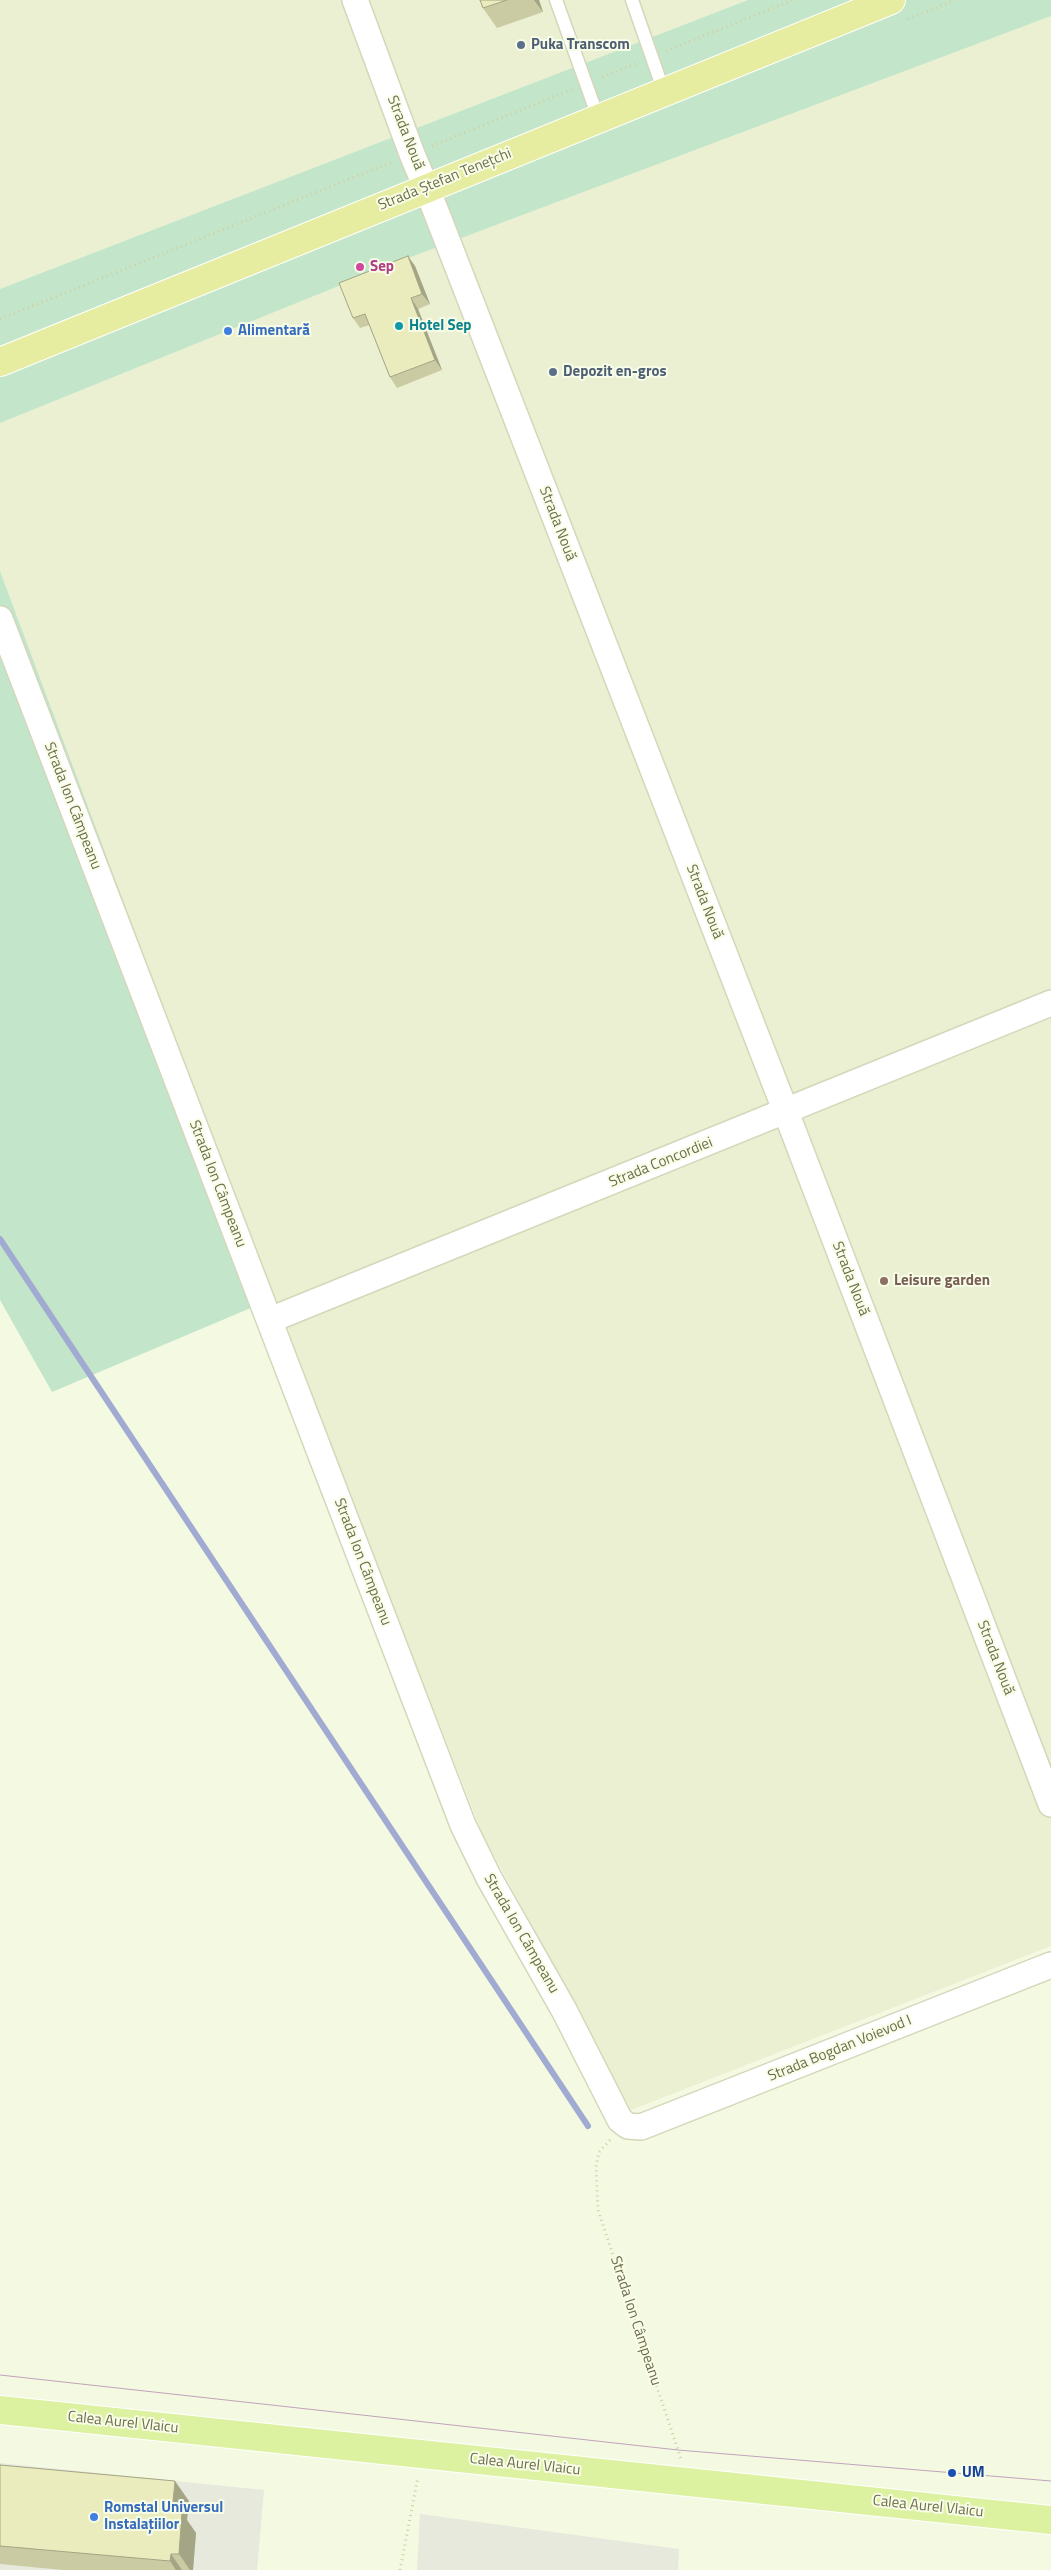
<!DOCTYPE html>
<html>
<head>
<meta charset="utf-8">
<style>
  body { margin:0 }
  canvas { display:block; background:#f4f9e2 }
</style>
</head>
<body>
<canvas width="1051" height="2570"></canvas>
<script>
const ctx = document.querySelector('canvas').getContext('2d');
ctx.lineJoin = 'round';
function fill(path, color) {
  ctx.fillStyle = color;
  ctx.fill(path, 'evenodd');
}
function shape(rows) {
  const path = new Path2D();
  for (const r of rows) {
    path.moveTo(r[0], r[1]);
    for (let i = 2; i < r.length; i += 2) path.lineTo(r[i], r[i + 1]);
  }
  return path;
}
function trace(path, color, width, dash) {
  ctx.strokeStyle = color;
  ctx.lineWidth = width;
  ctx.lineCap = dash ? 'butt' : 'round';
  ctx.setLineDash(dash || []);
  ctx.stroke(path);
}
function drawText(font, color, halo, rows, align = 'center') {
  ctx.font = font + ' "Titillium Web",sans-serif';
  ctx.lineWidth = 4;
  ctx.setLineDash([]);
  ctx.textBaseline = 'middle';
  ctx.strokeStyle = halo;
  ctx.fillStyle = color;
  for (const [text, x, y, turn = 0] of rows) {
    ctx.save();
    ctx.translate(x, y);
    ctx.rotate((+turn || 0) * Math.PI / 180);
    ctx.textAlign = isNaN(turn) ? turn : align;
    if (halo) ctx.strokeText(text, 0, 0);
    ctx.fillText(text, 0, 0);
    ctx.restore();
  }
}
const residential = shape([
  [0,0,748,0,0,289],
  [1051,16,1051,1946,631,2110,483,1835,272,1299,0,571,0,423,403,260]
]);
const industrial = shape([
  [0,2463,264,2490,257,2570,0,2570],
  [420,2514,679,2549,678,2570,417,2570]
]);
const green = shape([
  [748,0,1051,0,1051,16,403,260,0,423,0,289],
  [0,571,272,1299,52,1392,0,1300]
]);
const stream = shape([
  [0,1239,588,2126]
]);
const path = shape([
  [908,19,955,0],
  [666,51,793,0],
  [602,77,637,63],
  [432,146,573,89],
  [0,319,392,162],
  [610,2140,599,2152,596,2167,598,2210,681,2459],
  [400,2570,418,2477]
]);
const service = shape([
  [556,0,598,117],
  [632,0,664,92]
]);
const minor = shape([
  [355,0,412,154,435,209,786,1112,1051,1804],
  [0,619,463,1825,489,1878,564,2010,620,2120,628,2126,641,2127,1051,1965],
  [270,1320,1051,1003]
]);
const primary = shape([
  [0,2410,1051,2520]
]);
const trunk = shape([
  [0,362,891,0]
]);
const tram = shape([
  [0,2375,678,2450,1051,2481]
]);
const wall = shape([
  [480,0,539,0,543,12,497,28,483,8],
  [415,266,430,304,418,309,442,370,397,388,390,377,370,325,360,328,353,318],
  [0,2465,189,2501,187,2520,196,2533,193,2570,63,2570,0,2564]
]);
const shadedWall = shape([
  [534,0,539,0,543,12],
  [408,256,415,266,430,304,422,294],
  [411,298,418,309,442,370,435,360],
  [175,2481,189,2501,187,2520,196,2533,193,2570,190,2570,179,2554,172,2512],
  [171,2554,182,2570,176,2570,170,2561]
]);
const building = shape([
  [480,0,507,0,483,8,480,0],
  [408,256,422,294,411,298,435,360,390,377,365,314,353,318,339,283,408,256],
  [0,2465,175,2481,172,2512,182,2513,179,2554,171,2554,170,2561,0,2546,0,2465]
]);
const markers = [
  [521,45,5,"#5c6f8a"],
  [360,267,5,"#d1479c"],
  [399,326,5,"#0f9aa8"],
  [228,331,5,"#3f7fe0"],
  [553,372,5,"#5c6f8a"],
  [884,1281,5,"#8d6e63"],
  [952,2473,5,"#1a4fb4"],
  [94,2517,5,"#3f7fe0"]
];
const serviceNames = [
  ["Puka Transcom",531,45],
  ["Depozit en-gros",563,372]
];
const streetNames = [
  ["Strada Nouă",405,133,69],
  ["Strada Ștefan Tenețchi",445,180,-22],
  ["Strada Nouă",557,524,69],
  ["Strada Ion Câmpeanu",72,806,69],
  ["Strada Nouă",704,902,69],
  ["Strada Concordiei",661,1163,-22],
  ["Strada Ion Câmpeanu",217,1184,69],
  ["Strada Nouă",850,1279,69],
  ["Strada Ion Câmpeanu",362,1562,69],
  ["Strada Nouă",995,1658,69],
  ["Strada Ion Câmpeanu",521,1934,60],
  ["Strada Bogdan Voievod I",840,2049,-22],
  ["Strada Ion Câmpeanu",635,2321,72],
  ["Calea Aurel Vlaicu",123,2423,6],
  ["Calea Aurel Vlaicu",525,2465,6],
  ["Calea Aurel Vlaicu",928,2507,6]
];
const hotelNames = [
  ["Sep",370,267]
];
const cultureNames = [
  ["Hotel Sep",409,326]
];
const shopNames = [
  ["Alimentară",238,331],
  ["Romstal Universul",104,2508],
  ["Instalațiilor",104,2525]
];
const educationNames = [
  ["Leisure garden",894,1281]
];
const transitNames = [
  ["UM",962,2473]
];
fill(residential, '#eaf0d1');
fill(industrial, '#e7e9dd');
fill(green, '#c3e5ca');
trace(stream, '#a1abd1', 6);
trace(service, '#d4d7ba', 15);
trace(minor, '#d4d7ba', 28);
trace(primary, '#fff', 30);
trace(trunk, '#fff', 30);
trace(path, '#cfd0a0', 3, [1, 4]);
trace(service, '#fff', 12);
trace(minor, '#fff', 25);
trace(primary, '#ddf2a1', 28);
trace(trunk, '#e6eca0', 28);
trace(tram, '#c1a3bc', 1);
fill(wall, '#cacba3');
fill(shadedWall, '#a4a584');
fill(building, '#ebecbd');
trace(building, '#a4a584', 1);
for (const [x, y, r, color] of markers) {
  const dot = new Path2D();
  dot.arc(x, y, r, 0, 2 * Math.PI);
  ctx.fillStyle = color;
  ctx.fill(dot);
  trace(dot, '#f8fde8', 2);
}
drawText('bold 15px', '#4e5e75', '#f8fde8', serviceNames, 'left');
drawText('15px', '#6e6d4b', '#f8fde8', streetNames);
drawText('bold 15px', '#b23c85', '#f8fde8', hotelNames, 'left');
drawText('bold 15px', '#0d838f', '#f8fde8', cultureNames, 'left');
drawText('bold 15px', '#366cbe', '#f8fde8', shopNames, 'left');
drawText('bold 15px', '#785e54', '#f8fde8', educationNames, 'left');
drawText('bold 15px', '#164399', '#f8fde8', transitNames, 'left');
</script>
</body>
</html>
